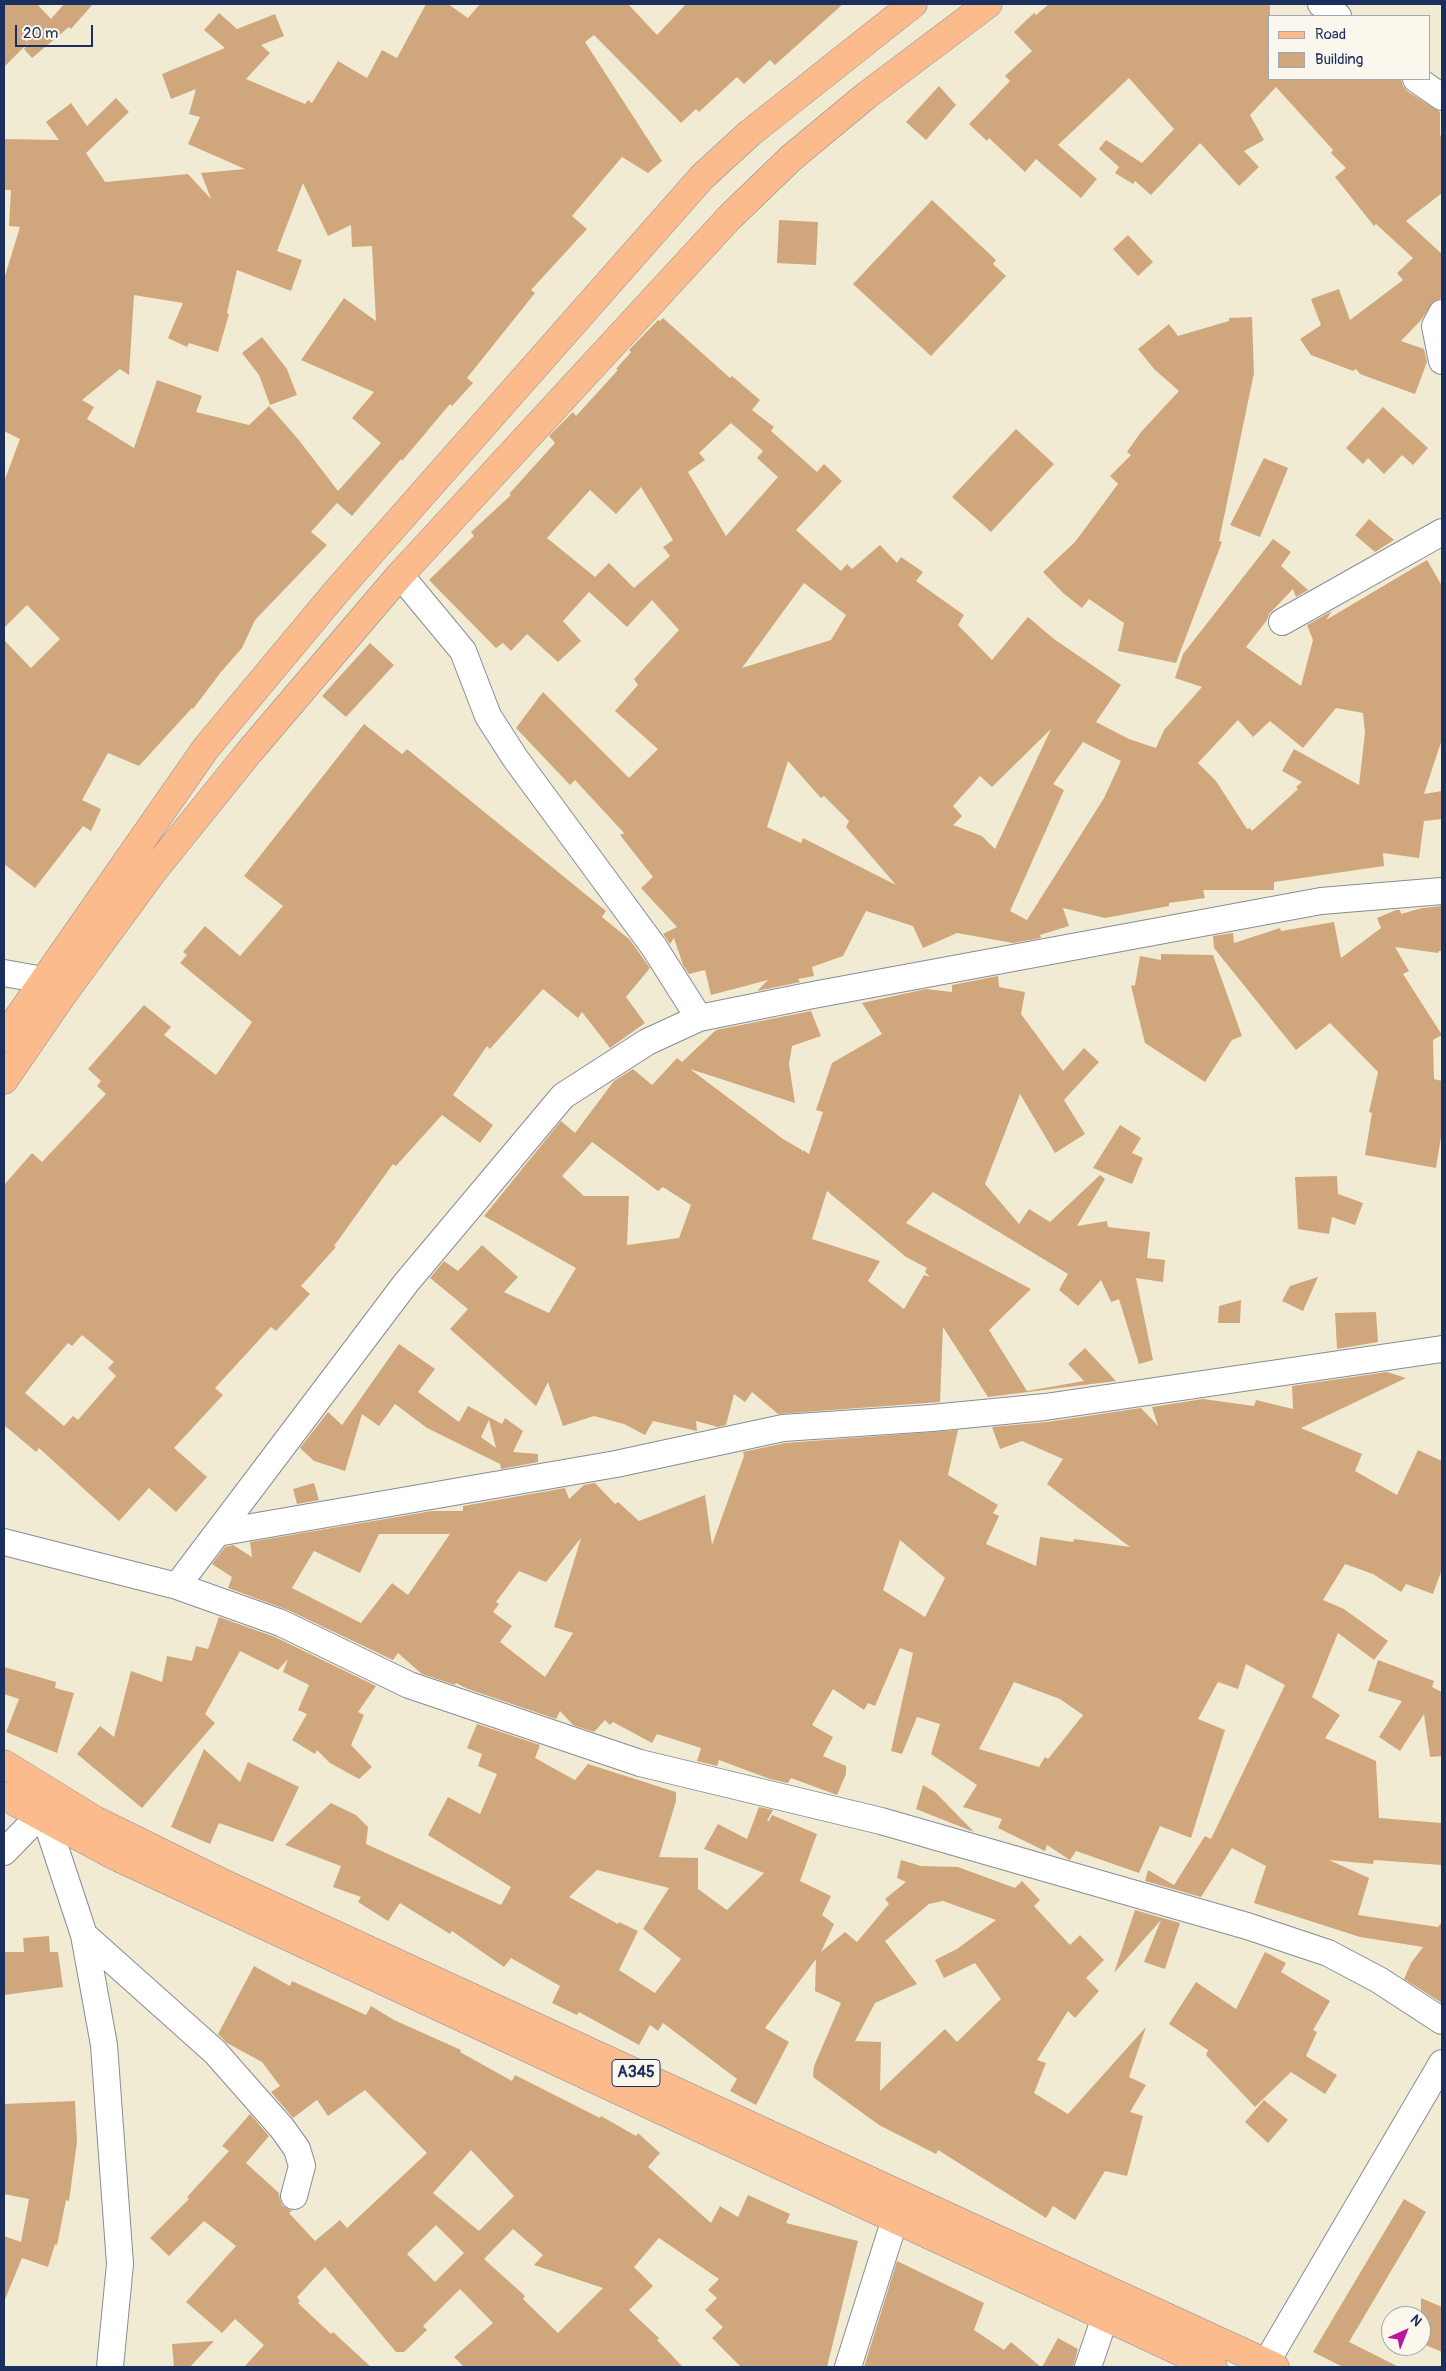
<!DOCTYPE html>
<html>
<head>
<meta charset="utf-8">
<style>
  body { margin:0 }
  #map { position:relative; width:1446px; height:2371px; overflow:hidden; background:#f2ebd3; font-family:Pangolin,sans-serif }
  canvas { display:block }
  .frame { position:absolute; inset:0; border:5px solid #1b2f5e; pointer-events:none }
  .legend { position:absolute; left:1268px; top:15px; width:162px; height:65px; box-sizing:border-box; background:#fbf7ec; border:1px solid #a1a7b3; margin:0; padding:6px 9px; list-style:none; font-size:15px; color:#1b2f5e }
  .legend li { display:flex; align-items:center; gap:10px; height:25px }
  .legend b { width:25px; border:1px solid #a1a7b3 }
  .north { position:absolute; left:1381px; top:2306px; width:50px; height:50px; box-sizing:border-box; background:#fbf7ec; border:1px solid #a1a7b3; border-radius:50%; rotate:44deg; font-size:14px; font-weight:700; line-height:20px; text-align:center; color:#1b2f5e }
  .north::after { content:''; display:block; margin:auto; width:18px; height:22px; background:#b5179e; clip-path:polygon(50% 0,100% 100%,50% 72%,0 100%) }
  .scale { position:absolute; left:15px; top:25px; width:78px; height:22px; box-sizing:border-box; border:2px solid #1b2f5e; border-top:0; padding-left:6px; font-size:15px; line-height:18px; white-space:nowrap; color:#1b2f5e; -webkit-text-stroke:4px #fbf7ec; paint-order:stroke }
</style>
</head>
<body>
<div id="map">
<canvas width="1446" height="2371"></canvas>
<div class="frame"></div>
<ul class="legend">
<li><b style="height:6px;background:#fbbb8c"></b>Road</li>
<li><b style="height:14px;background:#d0a77c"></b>Building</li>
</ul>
<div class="north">N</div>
<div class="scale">20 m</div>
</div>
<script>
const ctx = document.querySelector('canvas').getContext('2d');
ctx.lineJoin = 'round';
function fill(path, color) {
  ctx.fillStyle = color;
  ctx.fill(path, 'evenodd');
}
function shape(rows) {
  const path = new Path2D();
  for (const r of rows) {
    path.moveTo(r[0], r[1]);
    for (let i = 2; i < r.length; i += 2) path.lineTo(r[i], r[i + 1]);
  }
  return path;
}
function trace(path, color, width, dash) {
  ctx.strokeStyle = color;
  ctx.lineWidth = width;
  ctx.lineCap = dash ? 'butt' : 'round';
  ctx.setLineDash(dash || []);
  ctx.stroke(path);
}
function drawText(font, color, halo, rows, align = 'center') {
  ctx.font = font + ' Pangolin,sans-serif';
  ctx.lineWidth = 4;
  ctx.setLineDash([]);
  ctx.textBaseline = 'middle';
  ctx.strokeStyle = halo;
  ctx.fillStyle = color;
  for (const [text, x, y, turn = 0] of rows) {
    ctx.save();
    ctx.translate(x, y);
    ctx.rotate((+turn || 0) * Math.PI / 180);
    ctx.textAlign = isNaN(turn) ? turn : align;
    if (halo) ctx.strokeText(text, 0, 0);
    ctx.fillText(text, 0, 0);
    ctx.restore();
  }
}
const building = shape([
  [4,4,37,4,51,19,64,4,93,4,71,29,69,27,32,58,24,49,30,41,4,67],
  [426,4,448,4,468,18,480,4,628,4,657,35,686,4,843,4,775,65,770,60,744,84,737,77,699,112,696,109,681,123,594,35,585,42,662,161,648,173,622,157,572,216,587,229,531,290,535,293,467,378,473,383,452,406,450,404,402,461,401,459,352,516,337,503,311,532,327,545,255,620,242,648,221,672,193,709,192,708,139,766,108,753,82,800,101,809,91,831,83,826,35,888,4,864,4,640,31,668,60,639,27,605,4,628,4,482,20,439,4,431,4,279,20,227,9,226,11,190,4,190,4,139,59,140,46,122,71,103,87,126,116,98,129,112,86,153,105,182,188,174,211,199,201,173,245,169,188,144,200,117,189,114,196,89,171,99,162,74,225,48,204,30,219,13,237,29,275,14,284,36,261,45,270,53,246,79,305,104,308,100,312,103,338,61,367,78,382,50,397,58],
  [303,183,328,236,351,225,352,247,372,246,376,321,344,298,301,360,374,392,352,418,381,443,338,491,298,439,269,406,249,425,196,412,202,396,157,380,134,448,87,419,94,407,82,400,120,369,129,375,134,295,183,303,168,338,187,347,189,343,218,352,229,314,227,313,237,270,291,291,302,260,277,251],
  [1049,4,1270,4,1270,79,1401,79,1403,86,1407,91,1440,112,1440,135,1442,137,1442,193,1406,221,1442,254,1442,298,1434,301,1421,320,1401,341,1424,349,1427,362,1415,394,1360,374,1356,369,1353,371,1311,355,1300,339,1321,325,1311,299,1339,289,1350,320,1403,280,1397,273,1413,258,1376,224,1374,226,1335,177,1346,168,1331,153,1333,150,1276,87,1250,115,1264,140,1244,151,1259,167,1239,186,1200,143,1151,195,1135,181,1133,184,1115,173,1119,167,1099,149,1106,140,1142,163,1174,129,1129,78,1058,145,1097,179,1081,198,1036,159,1025,172,989,138,987,141,969,124,1010,81,1005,76,1032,51,1014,32,1034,13,1036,15],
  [939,86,956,105,926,140,906,122],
  [932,200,996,260,993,264,1006,276,931,356,853,284],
  [779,220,818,222,816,265,777,263],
  [1128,235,1153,262,1138,276,1113,249],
  [1252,317,1254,373,1219,541,1222,542,1176,663,1118,651,1124,623,1089,599,1082,608,1063,593,1043,572,1075,542,1118,484,1110,476,1131,455,1127,452,1141,432,1179,391,1154,369,1138,349,1169,324,1178,336,1229,321,1229,318],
  [663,318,730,378,732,376,760,400,752,410,774,427,771,431,817,472,824,464,842,481,796,530,841,571,847,564,852,569,880,545,897,563,901,557,923,572,916,581,964,615,958,625,992,660,1028,617,1054,639,1121,685,1096,722,1129,739,1156,748,1164,730,1202,687,1175,678,1183,654,1273,539,1291,552,1281,566,1308,590,1296,597,1293,589,1269,614,1267,620,1246,647,1301,686,1313,640,1307,625,1332,611,1326,620,1427,560,1442,586,1442,739,1424,794,1442,791,1442,819,1424,821,1419,858,1383,853,1384,866,1274,882,1274,890,1203,890,1205,898,1169,903,1169,906,1105,918,1063,908,1069,926,1040,935,1041,938,1013,943,957,933,923,948,913,926,866,911,843,956,812,967,814,976,798,979,800,982,757,991,768,980,711,995,705,970,689,974,683,965,674,938,670,944,663,934,677,927,641,888,653,877,620,835,624,833,575,780,570,785,516,728,543,692,629,778,658,749,615,711,638,685,634,679,679,630,652,600,627,627,589,592,563,621,581,641,558,662,527,634,511,651,503,643,496,648,429,580,474,536,471,532,511,495,509,494,555,443,549,436,573,412,576,416,618,370,616,369,631,352,629,350,658,320,660,321],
  [731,423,763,451,757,458,778,477,726,536,688,472,705,460,699,453],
  [641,487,673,540,663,547,670,556,634,588,609,563,595,577,547,538,590,490,616,514],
  [804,583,846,615,831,640,742,668],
  [1336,708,1363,713,1365,733,1359,785,1294,749,1282,771,1302,782,1296,787,1298,789,1252,831,1250,828,1247,829,1216,781,1198,763,1238,720,1253,737,1270,721,1303,748],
  [1051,729,995,849,982,836,953,825,962,816,953,806,980,776,992,787],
  [1083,742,1121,761,1104,798,1027,920,1010,911,1064,790,1053,784],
  [788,761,821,798,824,796,849,821,846,827,896,885,803,838,801,843,767,827],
  [262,337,287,369,297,395,270,405,259,375,242,353],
  [1383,407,1428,448,1413,465,1402,455,1384,474,1368,458,1363,464,1346,448],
  [1016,429,1054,464,991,532,952,497],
  [1264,458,1288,468,1260,537,1230,525],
  [1369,519,1394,540,1375,552,1355,535],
  [370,643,394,665,346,717,322,696],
  [364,724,402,754,407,749,606,911,602,917,630,940,650,968,626,997,645,1023,610,1048,582,1012,578,1018,543,989,490,1049,487,1046,453,1095,493,1125,480,1143,442,1115,396,1166,393,1164,334,1246,336,1247,301,1286,310,1294,276,1331,271,1327,215,1388,223,1395,174,1448,207,1477,176,1512,149,1488,119,1521,39,1448,36,1452,4,1425,4,1185,32,1153,42,1162,106,1094,97,1086,101,1081,88,1069,144,1005,171,1027,164,1035,216,1075,252,1022,180,963,187,955,183,952,205,926,240,956,283,906,244,876],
  [82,1335,114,1362,108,1368,116,1376,78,1420,73,1416,64,1426,25,1393,68,1343,72,1346],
  [1442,906,1442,951,1439,951,1438,953,1395,947,1409,971,1403,974,1442,1035,1433,1040,1434,1079,1442,1081,1442,1131,1436,1168,1365,1155,1372,1113,1369,1112,1378,1072,1330,1023,1296,1050,1214,948,1213,936,1233,933,1234,943,1280,928,1281,931,1334,922,1341,958,1381,928,1377,918,1396,910,1400,910,1401,914,1422,908],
  [1161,954,1213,955,1242,1036,1232,1040,1205,1082,1145,1043,1131,986,1135,985,1140,956,1161,960],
  [998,976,999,987,1025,992,1021,1014,1063,1071,1084,1048,1099,1062,1064,1100,1085,1134,1055,1153,1020,1094,985,1184,1019,1224,1029,1209,1050,1222,1100,1175,1105,1179,1077,1226,1107,1221,1108,1227,1150,1232,1147,1258,1165,1260,1163,1282,1136,1278,1153,1360,1139,1364,1119,1299,1111,1302,1101,1280,1078,1306,1059,1290,1068,1274,933,1192,906,1223,1031,1289,989,1330,1027,1391,1084,1381,1068,1364,1085,1348,1116,1381,988,1397,943,1327,940,1402,778,1414,752,1392,745,1402,734,1394,726,1425,718,1427,696,1421,697,1431,653,1421,645,1435,624,1424,594,1416,563,1426,548,1382,536,1406,450,1329,468,1309,430,1278,444,1261,458,1271,482,1245,518,1277,504,1292,549,1313,576,1268,484,1216,561,1121,575,1133,614,1081,633,1069,652,1085,677,1058,682,1062,716,1030,811,1011,821,1036,792,1046,789,1064,795,1103,690,1069,783,1139,802,1150,803,1152,803,1150,809,1154,823,1112,816,1110,832,1063,882,1034,862,1003,926,989,952,992,952,985],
  [592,1142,658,1191,663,1187,691,1205,679,1238,627,1245,629,1196,584,1196,562,1176],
  [827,1191,906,1257,927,1268,925,1272,930,1277,924,1275,904,1309,868,1281,880,1261,812,1239],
  [1120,1125,1141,1138,1132,1153,1143,1158,1132,1184,1093,1168],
  [1337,1176,1338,1194,1363,1203,1355,1225,1332,1217,1329,1234,1298,1229,1295,1177],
  [1318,1277,1303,1311,1282,1301,1290,1286],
  [1241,1300,1240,1323,1218,1323,1219,1306],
  [1376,1312,1378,1342,1337,1349,1335,1313],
  [399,1344,435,1369,418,1392,459,1422,468,1406,502,1424,505,1418,523,1431,513,1452,538,1454,538,1462,501,1469,500,1464,427,1428,395,1404,379,1426,362,1414,345,1471,314,1461,300,1448,328,1412,342,1425],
  [489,1420,496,1448,481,1437],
  [1387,1372,1406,1378,1301,1428,1362,1454,1355,1471,1397,1495,1418,1450,1442,1461,1442,1569,1433,1594,1406,1584,1401,1592,1373,1574,1345,1564,1323,1600,1344,1609,1388,1641,1374,1660,1338,1633,1312,1697,1340,1715,1325,1738,1376,1761,1379,1818,1442,1823,1442,1865,1374,1860,1373,1864,1329,1860,1369,1878,1358,1915,1438,1927,1442,1922,1442,2003,1404,1979,1411,1963,1423,1947,1360,1937,1254,1903,1266,1866,1232,1848,1201,1897,1145,1881,1148,1870,1174,1885,1205,1836,1211,1839,1285,1685,1246,1664,1238,1689,1218,1682,1198,1719,1225,1730,1191,1838,1160,1826,1139,1873,1076,1851,1070,1860,1047,1845,1045,1851,998,1828,1002,1819,963,1807,977,1785,931,1754,940,1724,917,1717,902,1754,891,1751,913,1653,900,1648,875,1706,868,1703,864,1710,833,1689,812,1725,833,1737,823,1756,846,1766,846,1774,837,1795,791,1778,788,1783,770,1779,719,1760,717,1766,697,1761,701,1748,657,1734,652,1743,613,1722,610,1725,605,1720,594,1732,573,1725,560,1711,556,1719,468,1689,456,1683,455,1685,422,1674,398,1653,393,1660,288,1610,228,1588,232,1577,212,1564,225,1547,233,1545,252,1557,250,1542,432,1511,463,1511,463,1506,565,1488,569,1499,584,1485,595,1483,615,1504,618,1502,639,1521,705,1495,712,1545,744,1456,743,1452,785,1443,958,1430,948,1475,998,1505,993,1513,999,1516,986,1544,1036,1566,1040,1537,1073,1542,1074,1539,1130,1547,1047,1484,1063,1459,1022,1441,1000,1449,992,1427,1047,1422,1141,1408,1158,1426,1152,1407,1203,1399,1254,1406,1256,1400,1293,1409,1292,1386],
  [379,1534,450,1534,408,1595,392,1583,361,1623,292,1588,314,1551,360,1573],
  [581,1538,554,1627,573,1633,545,1677,500,1642,512,1626,493,1612,499,1604,496,1602,519,1571,546,1582],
  [900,1540,945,1578,925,1617,883,1590],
  [1014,1682,1060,1699,1083,1715,1048,1759,1045,1757,1039,1767,979,1749],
  [314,1483,319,1500,297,1504,293,1489],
  [219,1617,275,1637,376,1686,358,1712,364,1715,351,1745,372,1767,359,1779,330,1763,317,1750,315,1754,292,1740,307,1714,298,1710,309,1685,283,1672,288,1659,278,1670,240,1651,205,1714,215,1723,142,1808,77,1754,100,1726,114,1737,131,1671,162,1682,167,1656,192,1661,196,1646,208,1649],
  [1378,1660,1434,1681,1432,1687,1442,1692,1442,1756,1430,1757,1424,1714,1400,1751,1379,1737,1402,1701,1368,1691],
  [4,1667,56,1682,55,1688,74,1693,57,1753,6,1732,19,1699,4,1694],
  [477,1724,540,1745,535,1758,575,1780,588,1764,676,1792,676,1801,659,1857,698,1858,698,1889,727,1910,764,1873,704,1849,718,1824,747,1839,759,1807,773,1810,767,1821,769,1821,772,1815,817,1834,800,1881,831,1896,822,1915,834,1924,821,1952,845,1932,857,1942,889,1904,885,1899,906,1882,897,1878,901,1860,921,1866,958,1867,1015,1888,1022,1881,1040,1900,1034,1906,1070,1945,1080,1935,1104,1960,1086,1978,1099,1991,1075,2018,1068,2011,1037,2060,1046,2063,1034,2093,1068,2114,1146,2027,1129,2077,1146,2085,1130,2112,1143,2116,1127,2176,1105,2171,1075,2220,1053,2206,1046,2218,938,2150,936,2154,879,2125,813,2077,814,2066,841,2003,815,1991,816,1959,765,2028,789,2042,756,2105,730,2091,737,2079,663,2023,658,2031,650,2025,639,2045,579,2012,577,2015,552,2003,560,1986,511,1958,504,1967,452,1931,450,1934,400,1903,388,1921,358,1902,361,1897,333,1887,341,1866,285,1845,331,1803,356,1815,368,1827,366,1844,501,1905,511,1887,428,1835,448,1797,480,1814,497,1774,478,1766,482,1754,467,1748],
  [597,1870,669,1888,643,1929,681,1959,655,1993,619,1970,638,1931,619,1922,618,1924,569,1897],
  [943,1901,996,1920,957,1949,935,1960,944,1978,975,1963,1001,1999,957,2042,945,2029,880,2091,881,2042,855,2041,875,2003,917,1984,885,1941,929,1904],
  [204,1749,240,1782,248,1762,299,1787,273,1842,219,1823,210,1844,171,1827],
  [923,1785,935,1792,974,1832,916,1809],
  [1135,1910,1180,1923,1165,1969,1144,1962,1161,1920,1114,1973],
  [49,1936,50,1952,58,1952,63,1987,4,1995,4,1952,24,1952,23,1938],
  [1265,1952,1286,1963,1281,1972,1330,2001,1313,2030,1317,2032,1306,2056,1337,2075,1325,2094,1291,2072,1255,2107,1206,2055,1208,2050,1169,2024,1196,1982,1236,2009],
  [254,1966,290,1986,292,1981,366,2015,371,2006,394,2020,461,2050,460,2052,512,2081,515,2075,600,2118,601,2116,636,2136,638,2133,660,2153,648,2167,711,2223,720,2206,738,2217,748,2195,790,2214,786,2223,858,2241,827,2367,741,2367,712,2338,723,2327,705,2310,717,2298,708,2290,719,2279,659,2238,634,2267,653,2286,629,2310,659,2338,657,2340,683,2367,464,2367,454,2357,493,2323,460,2289,423,2326,427,2330,404,2352,396,2352,325,2267,297,2297,300,2301,298,2303,331,2334,333,2332,371,2367,244,2367,264,2345,235,2319,222,2333,186,2302,236,2246,204,2221,169,2256,150,2238,189,2199,187,2197,229,2151,222,2146,250,2114,269,2136,246,2163,279,2193,280,2200,283,2206,292,2211,289,2213,315,2241,340,2220,347,2228,427,2153,365,2090,328,2116,317,2100,293,2118,271,2092,280,2086,262,2062,227,2043,218,2034],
  [471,2150,514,2196,479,2231,433,2193],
  [436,2225,464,2253,435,2282,407,2254],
  [513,2229,543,2255,534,2265,603,2288,558,2333,523,2299,525,2296,484,2259],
  [1264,2100,1288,2120,1268,2143,1245,2122],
  [75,2101,77,2142,69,2201,66,2200,57,2245,55,2244,48,2267,22,2258,4,2302,4,2236,21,2242,29,2199,4,2194,4,2104],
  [1404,2199,1426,2212,1349,2342,1399,2367,1343,2367,1313,2352],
  [897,2261,984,2303,974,2330,1004,2350,1011,2342,1041,2367,864,2367],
  [1421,2298,1442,2307,1442,2352,1421,2343],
  [1058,2338,1078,2349,1073,2367,1042,2367],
  [214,2341,190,2367,174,2367,172,2344]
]);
const minor = shape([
  [1321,4,1338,16],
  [1416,79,1442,97],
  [1442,313,1435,326,1442,361],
  [400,575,463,651,488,716,515,758,654,947,699,1018],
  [1282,622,1442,532],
  [4,973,43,980],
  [217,1533,616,1464,783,1428,932,1418,1045,1407,1442,1349],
  [4,1542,177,1586,281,1623,409,1685,640,1763,881,1821,1247,1926,1328,1953,1379,1980,1442,2021],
  [177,1586,406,1283,563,1096,647,1042,699,1018,813,995,1321,901,1442,891],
  [45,1817,84,1935,104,2045,120,2264,110,2367],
  [4,1852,40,1815],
  [84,1935,215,2052,282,2128,297,2149,302,2166,294,2196],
  [1266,2363,1442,2063],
  [848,2367,895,2219],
  [1088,2367,1105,2317]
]);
const primary = shape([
  [4,1038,206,748,337,591,702,177,750,133,913,4],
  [4,1080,61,997,154,870,250,751,400,575,729,218,791,158,867,95,988,4]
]);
const trunk = shape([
  [4,1764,95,1820,227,1885,1275,2367],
  [4,1796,113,1855,1213,2367]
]);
const shields = [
  [636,2073,48]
];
const shieldNames = [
  ["A345",636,2073]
];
fill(building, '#d0a77c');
trace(minor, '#868d98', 28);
trace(primary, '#868d98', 29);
trace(trunk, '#868d98', 29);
trace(minor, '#fff', 26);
trace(primary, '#fbbb8c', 28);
trace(trunk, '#fbbb8c', 28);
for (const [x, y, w] of shields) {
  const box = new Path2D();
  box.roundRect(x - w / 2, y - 13.5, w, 27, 4);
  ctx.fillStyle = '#fbf7ec';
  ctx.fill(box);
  trace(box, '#1b2f5e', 1);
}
drawText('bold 16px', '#1b2f5e', null, shieldNames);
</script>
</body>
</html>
